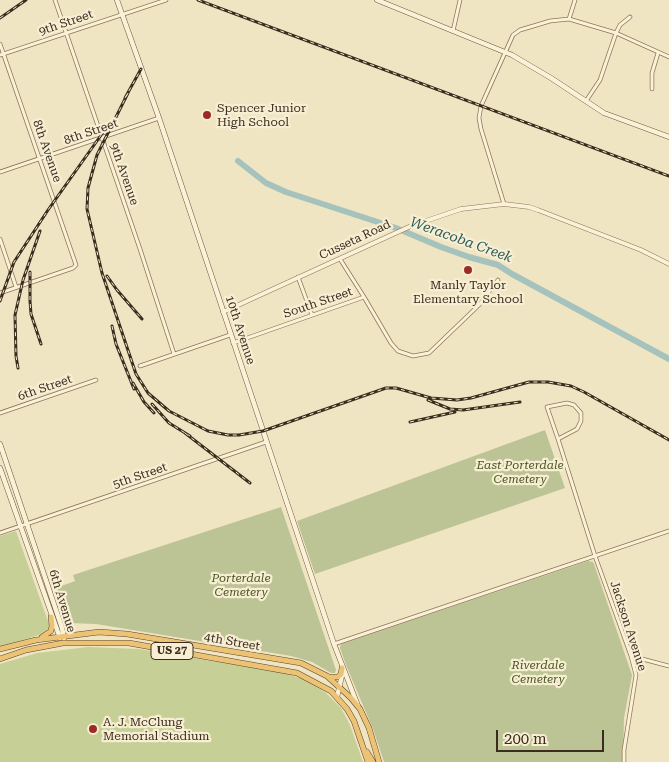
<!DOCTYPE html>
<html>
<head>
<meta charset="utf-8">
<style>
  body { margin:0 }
  #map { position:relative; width:669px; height:762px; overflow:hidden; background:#f0e5c3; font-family:"Roboto Serif",serif }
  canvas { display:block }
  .scale { position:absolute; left:496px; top:730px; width:108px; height:22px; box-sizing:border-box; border:2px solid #3b2d1e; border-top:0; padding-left:6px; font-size:15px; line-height:18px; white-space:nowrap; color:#3b2d1e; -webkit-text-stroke:4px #f7eed3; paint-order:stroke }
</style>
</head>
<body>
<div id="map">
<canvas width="669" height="762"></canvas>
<div class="scale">200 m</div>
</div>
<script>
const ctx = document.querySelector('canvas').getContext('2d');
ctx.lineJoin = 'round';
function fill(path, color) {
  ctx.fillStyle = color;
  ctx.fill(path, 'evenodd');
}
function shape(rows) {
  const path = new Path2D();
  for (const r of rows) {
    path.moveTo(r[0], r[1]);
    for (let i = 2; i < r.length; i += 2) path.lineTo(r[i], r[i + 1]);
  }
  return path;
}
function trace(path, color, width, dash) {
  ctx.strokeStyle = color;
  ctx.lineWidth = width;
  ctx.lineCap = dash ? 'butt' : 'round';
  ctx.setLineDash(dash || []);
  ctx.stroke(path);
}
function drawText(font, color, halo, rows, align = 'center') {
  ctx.font = font + ' "Roboto Serif",serif';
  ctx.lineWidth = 4.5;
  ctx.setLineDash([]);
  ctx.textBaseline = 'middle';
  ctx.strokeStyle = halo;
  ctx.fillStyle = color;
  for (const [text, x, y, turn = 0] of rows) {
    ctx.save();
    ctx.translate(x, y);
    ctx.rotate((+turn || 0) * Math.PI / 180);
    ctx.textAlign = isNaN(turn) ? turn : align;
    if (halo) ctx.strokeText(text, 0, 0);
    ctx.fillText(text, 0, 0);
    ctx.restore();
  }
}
const green = shape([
  [16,531,49,624,49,628,39,635,0,647,0,536],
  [88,647,139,649,284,673,306,680,326,693,341,708,350,725,363,762,0,762,0,664,37,653]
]);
const cemetery = shape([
  [545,430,565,488,315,574,297,521],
  [281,507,336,670,335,673,331,673,312,662,291,656,96,624,68,623,56,588,75,581,73,575],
  [588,561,593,562,594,564,632,675,624,718,623,762,384,762,373,729,346,665,340,648,341,644]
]);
const river = shape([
  [238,161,266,183,286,192,396,228,441,247,469,257,498,265,512,274,669,359]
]);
const minor = shape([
  [55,0,140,249,174,354],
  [569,19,575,0],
  [453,31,460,0],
  [0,44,76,265,73,268,0,293],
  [0,55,166,0],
  [652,89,652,73,658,53],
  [586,101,600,80,616,33,620,25,630,17],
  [0,172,159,118],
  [504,204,481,129,479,118,481,106,513,35,520,30,550,21,569,19,616,33,669,57],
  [0,239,16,287],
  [340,259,364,297,391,343,398,351,413,356,429,353,479,305,498,280],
  [298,277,312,315],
  [233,343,364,297],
  [140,366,230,335],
  [567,403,574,405,581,413,581,421,577,429,558,439,547,407,567,403],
  [0,413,96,380],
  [558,439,595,556,631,656,636,675,624,750,624,762],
  [0,533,266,442],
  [334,644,669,531],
  [631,656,669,666]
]);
const tertiary = shape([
  [223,312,411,226,461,209,504,204,529,207,538,210,641,250,669,264]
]);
const secondary = shape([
  [117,0,159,118,334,644,358,706],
  [377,0,512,55,551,78,604,113,669,137],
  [0,444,62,628,64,638],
  [0,468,60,638],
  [337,697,343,671]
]);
const trunk = shape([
  [42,637,51,631,52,626,51,617],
  [0,649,36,640,99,632,127,634,301,663,327,676,351,698,360,709,369,728,379,762],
  [0,659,26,650,63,643,129,643,297,673,331,691,347,709,354,721,368,762],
  [329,677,338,677,341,674,342,668],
  [367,752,373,762]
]);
const rail = shape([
  [198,0,669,176],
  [0,18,26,0],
  [128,93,97,155,88,188,87,209,102,273,136,374,148,393,169,411,208,431,228,435,239,435,263,431,386,388,396,388,431,398,457,400,471,398,529,382,548,382,571,386,584,392,669,440],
  [125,98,141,69],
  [30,272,30,301,31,314,41,344],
  [107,276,117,290,142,319],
  [0,301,14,262,48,210,104,131],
  [112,326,116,344,134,389],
  [18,368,16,356,15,315,23,280,40,231],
  [133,383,144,402,154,413],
  [428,400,450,409,463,410,520,402],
  [152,404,169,423,190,436],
  [410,422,455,412],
  [185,433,250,483]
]);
const markers = [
  [207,115,5,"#9e2a25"],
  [468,270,5,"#9e2a25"],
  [93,729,5,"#9e2a25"]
];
const shields = [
  [172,651,42]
];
const shieldNames = [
  ["US 27",172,651]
];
const streetNames = [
  ["9th Street",66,23,-19],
  ["8th Street",91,132,-19],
  ["8th Avenue",47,151,71],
  ["9th Avenue",124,174,71],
  ["Cusseta Road",355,240,-25],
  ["South Street",318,303,-19],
  ["10th Avenue",240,330,72],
  ["6th Street",45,388,-19],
  ["5th Street",140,476,-19],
  ["6th Avenue",62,601,73],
  ["Jackson Avenue",628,626,72],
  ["4th Street",232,642,10]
];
const poiNames = [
  ["Spencer Junior",217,108],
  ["High School",217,122],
  ["Manly Taylor",468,285,"center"],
  ["Elementary School",468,299,"center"],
  ["A. J. McClung",103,722],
  ["Memorial Stadium",103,736]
];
const parkNames = [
  ["East Porterdale",520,465],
  ["Cemetery",520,479],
  ["Porterdale",241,578],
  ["Cemetery",241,592],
  ["Riverdale",538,665],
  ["Cemetery",538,679]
];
const waterNames = [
  ["Weracoba Creek",461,240,20]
];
fill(green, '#c6cf96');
fill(cemetery, '#bcc496');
trace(river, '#a5c3bc', 6);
trace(minor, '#8c7659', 4.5);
trace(tertiary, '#8c7659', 5);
trace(secondary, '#6e573c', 5.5);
trace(trunk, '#59442d', 6);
trace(minor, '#fbf1d7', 3);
trace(tertiary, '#fbf1d7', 4);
trace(secondary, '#fbf1d7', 4.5);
trace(trunk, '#ecc374', 5);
trace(rail, '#3b2d1e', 3);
trace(rail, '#f7eed3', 1, [4]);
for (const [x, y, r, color] of markers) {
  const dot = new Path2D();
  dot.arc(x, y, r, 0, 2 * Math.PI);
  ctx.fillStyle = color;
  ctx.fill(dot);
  trace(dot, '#f7eed3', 2);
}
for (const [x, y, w] of shields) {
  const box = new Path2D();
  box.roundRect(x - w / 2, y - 8.5, w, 17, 4);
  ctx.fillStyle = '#f7eed3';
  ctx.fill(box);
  trace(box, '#3b2d1e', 1);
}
drawText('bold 11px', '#3b2d1e', null, shieldNames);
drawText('12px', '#3b2d1e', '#f7eed3', streetNames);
drawText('12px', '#3b2d1e', '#f7eed3', poiNames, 'left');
drawText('italic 12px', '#495923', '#f7eed3', parkNames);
drawText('italic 14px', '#2c5c5b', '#f7eed3', waterNames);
</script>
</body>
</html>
